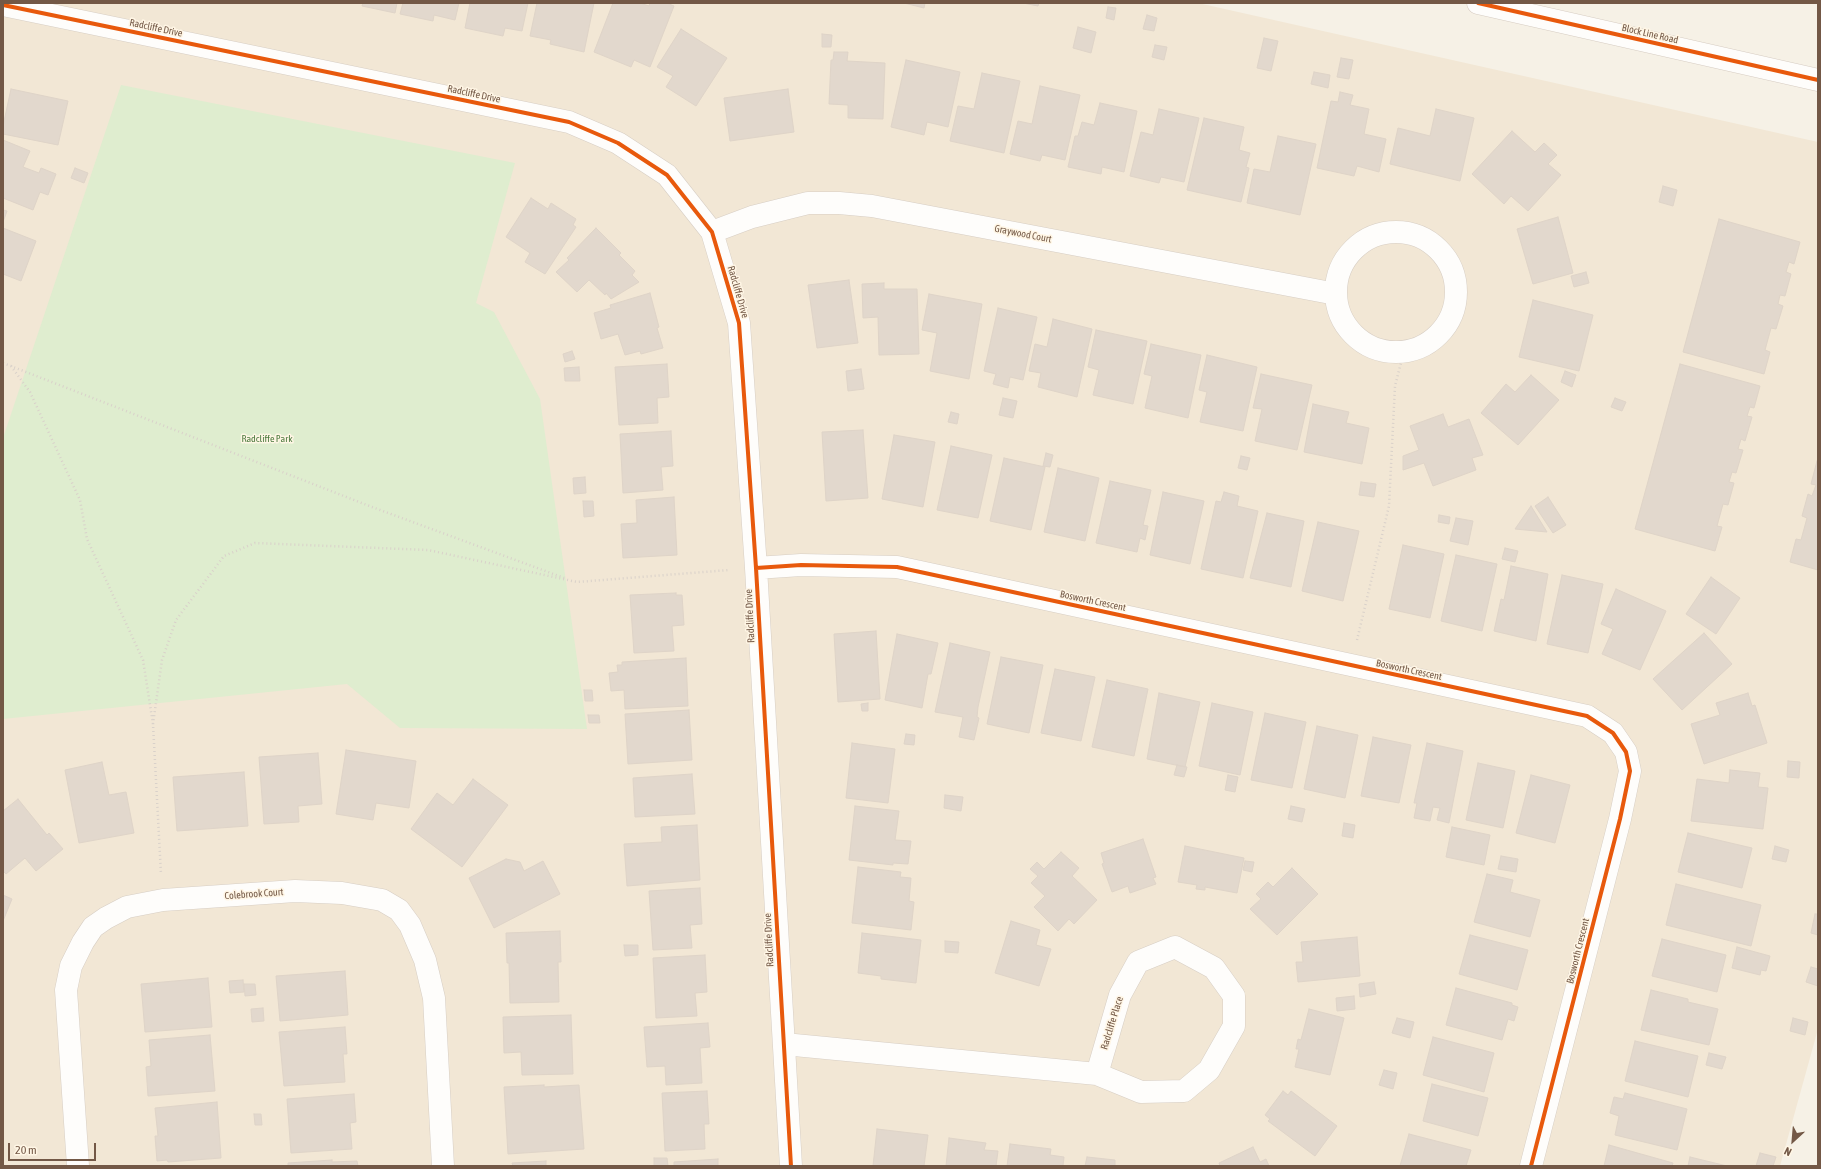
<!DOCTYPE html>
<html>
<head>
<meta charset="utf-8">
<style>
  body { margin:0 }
  #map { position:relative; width:1821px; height:1169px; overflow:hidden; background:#f6f1e6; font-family:"Asap Condensed",sans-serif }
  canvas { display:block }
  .frame { position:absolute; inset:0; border:4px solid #735846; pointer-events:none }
  .north { position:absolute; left:1773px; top:1121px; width:40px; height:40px; -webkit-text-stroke:3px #fff6e5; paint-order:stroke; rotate:206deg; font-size:11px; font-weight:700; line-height:16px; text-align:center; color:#735846 }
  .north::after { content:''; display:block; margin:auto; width:14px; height:18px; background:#735846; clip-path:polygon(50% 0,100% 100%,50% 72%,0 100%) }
  .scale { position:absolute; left:8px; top:1143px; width:88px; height:18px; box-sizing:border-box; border:2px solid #735846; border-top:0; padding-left:5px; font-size:12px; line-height:14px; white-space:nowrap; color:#735846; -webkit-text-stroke:3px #fff6e5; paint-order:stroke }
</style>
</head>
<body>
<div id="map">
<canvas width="1821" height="1169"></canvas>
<div class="frame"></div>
<div class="north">N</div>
<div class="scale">20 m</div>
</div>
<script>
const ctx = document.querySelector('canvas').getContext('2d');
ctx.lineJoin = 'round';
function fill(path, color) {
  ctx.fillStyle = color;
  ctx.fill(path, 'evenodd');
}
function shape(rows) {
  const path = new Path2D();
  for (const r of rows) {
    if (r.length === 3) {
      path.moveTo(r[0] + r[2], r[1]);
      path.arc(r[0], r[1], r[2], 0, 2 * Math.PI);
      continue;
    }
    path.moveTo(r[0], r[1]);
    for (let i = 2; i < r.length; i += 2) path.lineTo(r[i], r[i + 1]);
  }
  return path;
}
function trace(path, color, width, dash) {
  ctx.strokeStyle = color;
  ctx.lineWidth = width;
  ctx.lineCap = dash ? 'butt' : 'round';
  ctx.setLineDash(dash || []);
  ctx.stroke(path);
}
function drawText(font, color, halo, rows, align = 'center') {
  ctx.font = font + ' "Asap Condensed",sans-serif';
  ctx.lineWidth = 3;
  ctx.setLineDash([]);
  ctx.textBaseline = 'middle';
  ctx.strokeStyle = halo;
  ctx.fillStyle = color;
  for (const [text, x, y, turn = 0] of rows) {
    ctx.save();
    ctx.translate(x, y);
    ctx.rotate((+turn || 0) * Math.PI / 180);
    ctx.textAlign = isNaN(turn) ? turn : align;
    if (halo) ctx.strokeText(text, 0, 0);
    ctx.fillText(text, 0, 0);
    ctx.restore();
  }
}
const residential = shape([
  [3,3,1198,3,1818,142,1818,1029,1780,1166,3,1166]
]);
const green = shape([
  [121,85,515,163,476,303,494,312,540,399,587,729,400,728,347,684,3,719,3,438]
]);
const building = shape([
  [363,3,397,3,395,13,362,6,363,3],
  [403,3,459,3,455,20,434,15,433,21,400,14,403,3],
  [470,3,528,3,522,31,505,28,503,36,465,28,470,3],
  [537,3,594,3,584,52,550,44,551,40,530,36,537,3],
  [613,3,640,3,649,6,650,3,667,3,674,6,650,67,634,60,631,67,594,52,613,3],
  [904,3,925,3,924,8,904,3],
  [1023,3,1039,3,1038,6,1023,3],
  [1108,7,1116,8,1114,20,1106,18,1108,7],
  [1147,15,1157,18,1154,31,1143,29,1147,15],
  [1078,27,1096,32,1091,53,1073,48,1078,27],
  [681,29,727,58,696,106,666,87,673,76,657,67,681,29],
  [822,34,832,35,831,47,822,47,822,34],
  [1264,38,1278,41,1271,71,1257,68,1264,38],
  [1155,45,1167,47,1164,60,1152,57,1155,45],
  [834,52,848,52,847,61,885,63,883,119,848,118,848,105,829,104,831,60,833,60,834,52],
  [1341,58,1353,60,1349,79,1337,77,1341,58],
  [906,60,960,72,948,127,927,122,924,135,891,127,906,60],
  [1314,72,1330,75,1328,88,1311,84,1314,72],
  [982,73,1020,81,1004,153,950,141,958,106,974,109,982,73],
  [1040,86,1080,95,1065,160,1042,155,1040,161,1010,154,1018,121,1032,124,1040,86],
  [11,89,68,101,58,145,3,134,3,126,11,89],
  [788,89,794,132,730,141,724,98,788,89],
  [1340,92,1353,95,1350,105,1369,109,1364,134,1386,139,1379,172,1357,166,1354,176,1317,168,1331,101,1338,102,1340,92],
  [1100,103,1137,111,1124,172,1102,167,1101,174,1068,167,1075,136,1078,136,1082,122,1094,125,1100,103],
  [1159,109,1199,118,1184,182,1161,177,1159,183,1130,176,1141,132,1153,135,1159,109],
  [1436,109,1474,118,1460,181,1390,164,1398,128,1430,136,1436,109],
  [1204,118,1244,127,1239,150,1250,153,1246,167,1249,168,1241,202,1187,190,1204,118],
  [1512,131,1535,152,1544,143,1557,155,1548,164,1561,175,1528,211,1511,196,1504,204,1472,174,1512,131],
  [1278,136,1316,144,1300,215,1247,203,1254,169,1270,172,1278,136],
  [3,140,30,151,23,167,39,173,41,168,56,174,48,195,40,192,33,210,3,198,3,140],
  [75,168,88,173,84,183,71,178,75,168],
  [1663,186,1677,190,1673,206,1659,202,1663,186],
  [531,198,548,209,551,203,576,219,573,225,576,227,545,274,525,262,530,253,506,237,531,198],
  [3,210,7,211,3,222,3,210],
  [1558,217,1573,273,1533,284,1517,229,1558,217],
  [1719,219,1800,242,1794,264,1789,262,1786,272,1791,274,1785,296,1780,295,1778,304,1783,306,1776,329,1771,328,1765,350,1770,352,1764,374,1683,352,1719,219],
  [3,228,36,241,21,281,3,274,3,228],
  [596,228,621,253,619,255,635,271,632,275,639,282,611,299,606,293,605,295,589,280,577,292,556,272,569,260,567,258,596,228],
  [1586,272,1589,283,1574,287,1571,276,1586,272],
  [849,280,858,343,817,348,808,285,849,280],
  [884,283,884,289,917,289,919,354,879,355,878,317,863,318,862,284,884,283],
  [650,293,659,327,657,328,663,348,641,354,640,351,625,355,618,334,601,339,594,313,611,308,610,305,650,293],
  [929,294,982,304,969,379,930,371,937,333,922,330,929,294],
  [1533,300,1593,315,1579,371,1519,357,1533,300],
  [998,308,1037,317,1023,380,1010,377,1008,388,993,384,996,374,984,371,998,308],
  [1053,319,1092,329,1077,397,1038,387,1041,373,1029,371,1035,344,1047,347,1053,319],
  [1096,330,1147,341,1133,404,1093,395,1099,370,1088,367,1096,330],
  [1151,344,1201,355,1188,418,1145,408,1152,376,1144,374,1151,344],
  [572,351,575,359,565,362,563,354,572,351],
  [1207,355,1257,367,1243,431,1200,422,1207,392,1199,390,1207,355],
  [667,364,669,397,657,398,658,423,619,425,615,367,667,364],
  [1680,364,1760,386,1754,408,1750,407,1747,416,1752,417,1745,441,1741,439,1738,449,1743,450,1736,473,1732,472,1729,482,1734,483,1728,505,1723,504,1717,526,1722,527,1715,551,1635,529,1680,364],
  [579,367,580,381,565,381,564,368,579,367],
  [861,369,864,389,848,391,846,371,861,369],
  [1565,371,1576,375,1572,387,1561,382,1565,371],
  [1261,374,1312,385,1297,450,1255,441,1262,409,1253,408,1261,374],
  [1531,375,1559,400,1518,445,1481,413,1506,384,1515,392,1531,375],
  [1003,398,1017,401,1013,418,999,415,1003,398],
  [1615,398,1626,402,1622,411,1611,407,1615,398],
  [1313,404,1349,412,1346,423,1369,428,1362,464,1304,452,1313,404],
  [951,412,959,414,957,424,948,422,951,412],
  [1443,414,1448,427,1469,419,1483,455,1472,458,1476,470,1433,486,1424,463,1403,470,1403,456,1419,450,1410,426,1443,414],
  [863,430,868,498,826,501,822,432,863,430],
  [671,431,673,466,661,467,663,490,623,493,620,434,671,431],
  [894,435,935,442,923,507,882,499,894,435],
  [951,446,992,455,978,518,937,510,951,446],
  [1046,453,1053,455,1050,467,1043,466,1046,453],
  [1241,456,1250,458,1247,470,1238,468,1241,456],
  [1004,458,1045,467,1031,530,990,521,1004,458],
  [1817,461,1818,461,1818,570,1790,562,1796,539,1801,540,1807,518,1802,516,1808,494,1812,496,1816,485,1811,484,1817,461],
  [1058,468,1099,478,1085,541,1044,532,1058,468],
  [585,477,586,493,574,494,573,478,585,477],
  [1110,481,1151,490,1143,525,1148,526,1145,540,1140,538,1137,552,1096,543,1110,481],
  [1361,482,1376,484,1374,497,1359,495,1361,482],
  [1163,492,1204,501,1190,564,1150,555,1163,492],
  [1224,492,1239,496,1237,506,1258,511,1243,578,1201,569,1216,501,1221,502,1224,492],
  [674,497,677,555,623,558,621,524,637,523,636,500,674,497],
  [1548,497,1566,525,1553,533,1535,506,1548,497],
  [583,501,593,501,594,516,584,517,583,501],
  [1531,506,1547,532,1515,529,1531,506],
  [1267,513,1304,521,1291,587,1250,578,1267,513],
  [1439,515,1450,517,1449,524,1438,522,1439,515],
  [1456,518,1473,521,1468,545,1450,541,1456,518],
  [1318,522,1359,531,1343,601,1302,591,1318,522],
  [1403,545,1444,554,1430,618,1389,609,1403,545],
  [1505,548,1518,551,1515,562,1502,559,1505,548],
  [1456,555,1497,564,1482,631,1441,621,1456,555],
  [1511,566,1548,574,1536,641,1494,631,1501,599,1504,600,1511,566],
  [1562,575,1603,584,1588,653,1547,644,1562,575],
  [1711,577,1740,598,1716,634,1686,614,1711,577],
  [1616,589,1666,611,1640,670,1602,654,1613,629,1601,624,1616,589],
  [676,593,676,595,682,595,684,625,672,626,674,651,634,653,630,595,676,593],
  [876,631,880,699,838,702,834,634,876,631],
  [1704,633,1732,664,1682,710,1653,679,1704,633],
  [897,634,938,643,931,674,928,674,922,708,885,700,897,634],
  [950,643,990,652,978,707,977,717,979,718,974,740,959,737,963,717,935,712,950,643],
  [1001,657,1043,665,1029,733,987,724,1001,657],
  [686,658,688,706,625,709,624,690,611,691,609,673,618,672,617,665,622,665,622,662,686,658],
  [1055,669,1095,677,1081,741,1041,733,1055,669],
  [1107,680,1148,689,1134,756,1092,747,1107,680],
  [584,690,592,690,593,701,585,701,584,690],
  [1159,693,1200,702,1185,767,1147,759,1159,693],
  [1748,693,1752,706,1755,705,1767,743,1704,764,1691,724,1720,715,1716,703,1748,693],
  [868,703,868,711,862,711,861,704,868,703],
  [1212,703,1253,712,1240,775,1199,766,1212,703],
  [689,710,692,760,628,764,625,714,689,710],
  [1265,713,1306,722,1292,788,1251,780,1265,713],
  [588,715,599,715,600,723,589,723,588,715],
  [1317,726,1358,735,1345,798,1304,789,1317,726],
  [906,734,915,735,914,745,904,744,906,734],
  [1373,737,1411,745,1399,803,1361,796,1373,737],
  [852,743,895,749,888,803,846,798,852,743],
  [1427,743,1463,751,1449,823,1437,820,1440,808,1433,807,1430,821,1414,818,1417,803,1414,803,1427,743],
  [346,750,416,761,409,808,376,803,373,820,336,814,346,750],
  [318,753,322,804,298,806,299,822,264,824,259,757,318,753],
  [1788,761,1800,762,1799,778,1787,777,1788,761],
  [102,762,109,795,126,792,134,833,79,843,65,770,102,762],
  [1478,763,1515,771,1503,828,1466,820,1478,763],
  [1177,765,1187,767,1184,777,1174,775,1177,765],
  [1730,770,1760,773,1758,787,1768,788,1763,829,1691,821,1697,779,1729,783,1730,770],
  [244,772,248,826,177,831,173,777,244,772],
  [692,774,695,814,635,817,633,778,692,774],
  [1228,775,1238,777,1235,792,1225,790,1228,775],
  [1531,775,1570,785,1555,843,1516,833,1531,775],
  [473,779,508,805,462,867,411,829,437,793,453,805,473,779],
  [945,795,963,797,961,811,944,808,945,795],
  [18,799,47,835,49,833,63,849,36,871,25,858,6,874,3,871,3,811,18,799],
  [855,806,899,811,895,840,911,841,908,864,893,863,893,865,849,860,855,806],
  [1291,806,1305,809,1302,822,1288,819,1291,806],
  [1344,823,1355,825,1353,838,1342,836,1344,823],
  [697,825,700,880,627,886,624,844,662,842,661,827,697,825],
  [1452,827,1490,835,1484,865,1446,857,1452,827],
  [1688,833,1752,848,1742,888,1678,872,1688,833],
  [1143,839,1156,877,1153,878,1156,884,1130,893,1128,886,1112,892,1102,864,1104,863,1101,853,1143,839],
  [1185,846,1244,858,1237,893,1205,887,1205,890,1196,889,1197,885,1178,882,1185,846],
  [1775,846,1789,850,1786,862,1772,859,1775,846],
  [1061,852,1079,868,1072,876,1097,900,1074,924,1069,919,1058,931,1034,907,1045,896,1031,883,1038,876,1030,869,1037,862,1044,869,1061,852],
  [1501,856,1518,859,1516,872,1498,869,1501,856],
  [506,859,520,862,524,871,543,861,560,894,494,928,469,878,506,859],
  [1245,861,1254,862,1252,872,1243,870,1245,861],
  [858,867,901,872,900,877,911,878,909,901,914,902,911,930,852,923,858,867],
  [1292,868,1318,894,1277,935,1250,909,1261,899,1256,894,1268,882,1273,887,1292,868],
  [1487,874,1513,880,1510,892,1540,900,1530,937,1474,922,1487,874],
  [1676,884,1761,905,1751,946,1666,925,1676,884],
  [700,888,702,924,690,925,692,948,653,950,649,891,700,888],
  [3,895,12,899,3,921,3,895],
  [1815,914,1818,914,1818,935,1811,933,1815,914],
  [1011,921,1040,930,1036,945,1051,949,1039,986,995,973,1011,921],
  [560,931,561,962,558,962,559,1002,510,1003,509,963,507,963,506,933,560,931],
  [862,933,921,940,916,983,881,979,881,976,858,973,862,933],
  [1470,935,1528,950,1517,990,1459,974,1470,935],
  [1357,937,1360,976,1298,982,1296,962,1303,962,1301,942,1357,937],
  [1662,939,1726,955,1717,992,1652,976,1662,939],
  [945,941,959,942,958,953,945,952,945,941],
  [624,945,638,945,638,955,625,956,624,945],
  [1737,947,1770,956,1766,971,1761,970,1760,975,1732,968,1737,947],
  [705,955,707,992,695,993,697,1016,656,1018,653,958,705,955],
  [1811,967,1818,969,1818,986,1806,982,1811,967],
  [345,971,348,1015,280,1021,276,976,345,971],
  [208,978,212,1027,145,1032,141,984,208,978],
  [243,980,244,992,230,993,229,981,243,980],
  [1374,982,1376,994,1360,997,1359,984,1374,982],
  [244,984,255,984,256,995,245,996,244,984],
  [1456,988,1512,1003,1512,1005,1518,1007,1514,1021,1508,1019,1502,1040,1446,1025,1456,988],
  [1651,990,1688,999,1688,1002,1718,1009,1709,1045,1641,1030,1651,990],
  [1354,996,1355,1009,1337,1011,1336,998,1354,996],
  [263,1008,264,1021,252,1022,251,1009,263,1008],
  [1309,1009,1344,1018,1330,1075,1295,1067,1299,1049,1296,1049,1298,1039,1301,1040,1309,1009],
  [571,1015,573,1074,522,1075,521,1052,504,1053,503,1017,571,1015],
  [1397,1018,1414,1022,1410,1038,1392,1033,1397,1018],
  [1793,1018,1808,1022,1805,1035,1790,1031,1793,1018],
  [708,1023,710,1047,700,1048,702,1083,666,1085,665,1066,647,1067,644,1027,708,1023],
  [345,1027,347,1054,343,1054,345,1082,284,1086,279,1032,345,1027],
  [210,1035,215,1091,148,1096,146,1067,151,1066,149,1040,210,1035],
  [1433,1037,1494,1053,1484,1092,1423,1075,1433,1037],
  [1635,1041,1698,1056,1688,1097,1625,1081,1635,1041],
  [1709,1053,1726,1057,1722,1069,1706,1065,1709,1053],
  [1384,1070,1397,1073,1393,1089,1379,1085,1384,1070],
  [1432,1084,1488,1098,1478,1136,1423,1121,1432,1084],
  [544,1085,544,1087,579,1085,584,1149,508,1154,504,1087,544,1085],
  [707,1091,709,1124,704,1124,705,1149,665,1151,662,1093,707,1091],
  [1283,1091,1288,1095,1291,1091,1337,1126,1315,1156,1268,1121,1270,1119,1265,1115,1283,1091],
  [1625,1093,1687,1109,1677,1150,1615,1135,1619,1116,1610,1113,1614,1097,1623,1099,1625,1093],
  [354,1094,356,1122,350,1123,352,1149,291,1153,287,1099,354,1094],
  [217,1102,221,1158,168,1162,167,1160,157,1161,155,1136,158,1136,155,1108,217,1102],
  [254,1114,261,1114,262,1125,255,1125,254,1114],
  [877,1129,928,1135,924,1166,873,1166,877,1129],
  [1409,1134,1471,1150,1466,1166,1400,1166,1409,1134],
  [949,1138,986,1143,984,1150,998,1151,996,1166,946,1166,949,1138],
  [1010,1144,1051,1149,1050,1155,1064,1157,1063,1166,1007,1166,1010,1144],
  [1609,1145,1673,1163,1672,1166,1604,1166,1609,1145],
  [1253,1147,1260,1162,1266,1159,1269,1166,1220,1166,1219,1163,1253,1147],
  [1760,1153,1776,1157,1773,1166,1756,1166,1760,1153],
  [1087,1157,1115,1160,1115,1166,1085,1166,1087,1157],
  [1690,1157,1727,1166,1688,1166,1690,1157],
  [654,1158,667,1158,668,1166,654,1166,654,1158],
  [718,1159,718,1166,674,1166,674,1162,718,1159],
  [332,1160,332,1162,357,1161,358,1166,288,1166,288,1163,332,1160],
  [546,1161,546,1166,513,1166,512,1163,546,1161]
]);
const path = shape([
  [3,363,372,507,567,579],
  [11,366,30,392,80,500,87,539,143,660,153,724,161,874],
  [1357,640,1389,506,1395,386,1404,351],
  [153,724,162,660,176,620,224,556,255,543,428,550,577,582,729,570]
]);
const street = shape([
  [3,5,569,122,618,143,667,175,712,232,739,323,756,568,791,1166],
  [712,232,752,217,808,203,839,203,872,206,1336,294],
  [1396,292,60],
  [756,568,801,565,897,567,1587,716,1613,733,1626,752,1630,771,1620,819,1531,1166],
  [784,1044,1097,1074,1141,1092,1184,1091,1209,1070,1234,1026,1234,996,1214,968,1175,947,1138,962,1120,995,1097,1074],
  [78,1166,66,990,71,966,83,942,93,927,106,918,127,907,163,900,295,891,342,893,382,900,399,910,410,925,425,960,434,998,443,1166]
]);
const secondary = shape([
  [1478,3,1818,80]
]);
const cycleway = shape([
  [1478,3,1818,80],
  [3,5,569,122,618,143,667,175,712,232,739,323,756,568,791,1166],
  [756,568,801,565,897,567,1587,716,1613,733,1626,752,1630,771,1620,819,1531,1166]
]);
const streetNames = [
  ["Radcliffe Drive",156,28,12],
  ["Block Line Road",1650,34,13],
  ["Radcliffe Drive",474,94,12],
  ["Graywood Court",1023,234,11],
  ["Radcliffe Drive",738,292,74],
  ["Bosworth Crescent",1093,601,12],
  ["Radcliffe Drive",750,616,-93],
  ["Bosworth Crescent",1409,670,12],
  ["Colebrook Court",254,894,-4],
  ["Radcliffe Drive",769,940,-93],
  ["Bosworth Crescent",1578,951,-76],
  ["Radcliffe Place",1112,1023,-73]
];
const parkNames = [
  ["Radcliffe Park",267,439]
];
fill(residential, '#f2e7d5');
fill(green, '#dfedcf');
fill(building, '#e2d8cd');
trace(building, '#dfd4c8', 1);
trace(street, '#d7cec4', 23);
trace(secondary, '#d6ccc2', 23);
trace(path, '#d9d1ca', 2.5, [1, 3]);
trace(street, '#fefdfb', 22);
trace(secondary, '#fefdfb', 22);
trace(cycleway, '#e8590c', 4);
drawText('10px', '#735846', '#fff6e5', streetNames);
drawText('10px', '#4c7a3e', '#fff6e5', parkNames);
</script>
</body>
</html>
